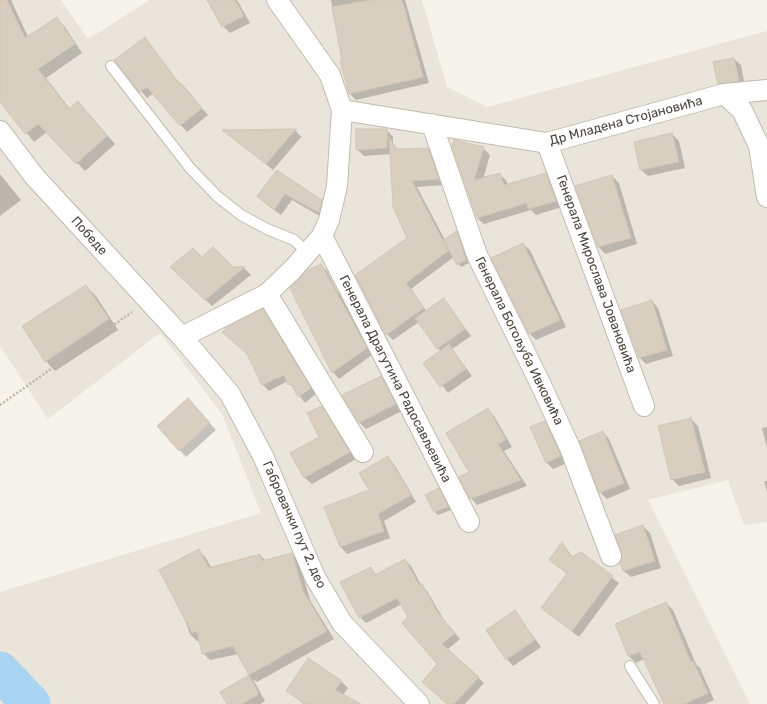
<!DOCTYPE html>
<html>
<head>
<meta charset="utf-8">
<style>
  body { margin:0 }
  canvas { display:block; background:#f6f3ec }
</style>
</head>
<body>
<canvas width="767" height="704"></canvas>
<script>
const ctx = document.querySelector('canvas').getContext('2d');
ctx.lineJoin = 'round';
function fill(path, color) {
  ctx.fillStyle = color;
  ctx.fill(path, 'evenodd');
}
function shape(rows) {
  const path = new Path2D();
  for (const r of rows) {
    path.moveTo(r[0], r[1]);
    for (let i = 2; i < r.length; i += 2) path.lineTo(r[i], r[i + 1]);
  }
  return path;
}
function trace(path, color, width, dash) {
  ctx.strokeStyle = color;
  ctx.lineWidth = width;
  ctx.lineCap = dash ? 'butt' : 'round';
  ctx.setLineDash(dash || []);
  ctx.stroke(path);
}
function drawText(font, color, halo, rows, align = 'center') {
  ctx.font = font + ' Rubik,sans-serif';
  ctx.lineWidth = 3;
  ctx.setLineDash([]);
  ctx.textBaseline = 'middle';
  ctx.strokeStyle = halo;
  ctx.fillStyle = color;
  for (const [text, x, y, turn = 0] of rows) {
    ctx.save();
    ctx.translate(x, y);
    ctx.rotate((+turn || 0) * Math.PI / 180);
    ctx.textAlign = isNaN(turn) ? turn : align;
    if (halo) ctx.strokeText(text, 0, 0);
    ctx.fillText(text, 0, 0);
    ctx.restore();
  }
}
const residential = shape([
  [0,0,61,0,88,39,150,0,422,0,447,87,487,107,767,31,767,522,744,525,728,480,648,500,750,704,0,704,0,592,261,513,222,414,160,333,48,419,0,346]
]);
const shadow = shape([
  [0,0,11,0,28,37,57,19,65,27,82,53,46,78,70,109,78,102,115,144,85,171,47,132,34,142,0,100],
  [208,0,237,0,250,23,230,33,223,26],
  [331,0,405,0,429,83,356,100,350,94,341,62,343,62],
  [145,38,180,84,208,115,187,132,154,93,147,98,115,60],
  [734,59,741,65,745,87,725,90,719,83],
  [295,130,301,137,273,170,225,131],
  [387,130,393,137,393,143,398,150,428,149,434,155,444,185,417,187,445,240,457,233,460,236,469,263,461,267,454,257,411,289,427,312,444,300,471,336,452,349,472,376,448,393,425,363,441,352,419,322,393,340,387,334,408,238,391,154,364,156,357,149],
  [672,134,679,141,685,168,648,176,641,170],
  [453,146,483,148,490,155,483,179,499,174,506,180,508,185,545,174,552,181,562,207,536,215,531,210,484,224,477,218],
  [278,171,321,200,328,207,325,219,292,200,281,215,265,203,258,196],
  [0,174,21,200,0,216],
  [612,176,619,183,637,244,605,254,599,247,576,187],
  [523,244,530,250,566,327,536,340,530,334,493,258],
  [202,258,233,268,244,268,251,275,212,306,172,267],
  [321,265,327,271,337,291,342,296,372,355,339,379,333,372,291,288],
  [86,286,96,296,118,330,55,371,46,361],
  [652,301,658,308,673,356,646,364,639,357],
  [263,310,268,316,316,394,305,403,288,381,269,391,263,385,248,354],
  [381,377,387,383,402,411,366,429,360,423,344,396],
  [194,406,216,430,186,457,158,426],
  [321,407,328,414,356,459,312,484,305,478,291,454,320,437],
  [487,410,494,416,512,447,504,451,527,486,477,505,471,498,470,472],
  [691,419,698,426,711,478,679,486,672,479],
  [545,422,551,429,567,463,553,469,546,462],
  [767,427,767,448,762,428],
  [603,432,609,439,630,489,607,499,600,492],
  [387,457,394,464,416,502,384,521,390,538,347,554,341,547,326,507,370,491],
  [764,481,767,481,767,492],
  [438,489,451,510,438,515,435,512],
  [643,526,650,533,661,568,631,577,624,571,621,562],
  [562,544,573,557,581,553,619,583,579,637,542,608,567,574,550,560],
  [199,550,206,558,212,569,260,555,266,561,292,554,299,561,310,600,334,639,257,682,253,679,265,701,260,704,228,704,222,692,250,676,238,654,210,660,203,653,200,640,197,641,190,634,180,607],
  [405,560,411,566,421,585,427,591,444,620,460,639,447,650,484,683,465,704,447,704,438,664,402,604,366,623,360,617,342,583,370,568,377,575],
  [666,603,673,610,696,664,700,668,714,700,705,704,665,704,644,659,636,663,629,656,616,624],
  [515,612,541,647,513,666,507,659],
  [341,681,348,688,343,695,359,704,304,704,287,691]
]);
const river = shape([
  [0,671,31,704]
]);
const building = shape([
  [0,0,7,0,25,38,57,17,75,44,38,69,69,109,78,101,107,136,76,164,38,124,25,134,0,102,0,0],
  [207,0,235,0,244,16,222,27,207,0],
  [369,0,402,0,423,77,349,94,340,61,342,61,332,7,369,0],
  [145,37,179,84,181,83,202,108,180,126,147,87,139,92,114,60,145,37],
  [734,58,739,81,718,84,713,62,734,58],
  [296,129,266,164,222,130,296,129],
  [356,129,387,129,387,148,356,150,356,129],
  [672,133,679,162,640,170,634,142,672,133],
  [389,137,396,149,428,148,439,179,412,181,448,251,406,283,424,308,386,335,355,275,407,238,393,207,389,137],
  [454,140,484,147,474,180,500,173,504,185,546,173,556,201,528,209,527,203,477,218,452,146,454,140],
  [277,170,322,200,319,213,285,194,274,210,257,196,277,170],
  [612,175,631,238,598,247,575,186,612,175],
  [457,231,466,260,457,265,443,240,457,231],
  [523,243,560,320,529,334,491,258,523,243],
  [213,247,233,267,245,267,205,300,170,267,193,248,202,257,213,247],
  [321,264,367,348,332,373,290,288,306,271,321,264],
  [86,285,109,319,45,362,22,326,86,285],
  [444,298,465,329,437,349,415,318,444,298],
  [652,300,667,350,639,358,621,310,652,300],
  [263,309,311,388,298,397,291,384,288,385,284,375,262,385,247,354,222,332,227,327,263,309],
  [449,344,466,369,440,387,423,363,449,344],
  [381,376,396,404,359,423,342,395,381,376],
  [188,398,210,423,179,451,157,426,188,398],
  [322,406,350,452,304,478,290,453,319,437,307,413,322,406],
  [488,408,506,440,498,444,521,480,470,499,459,477,469,472,446,433,488,408],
  [691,418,705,472,671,480,658,426,691,418],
  [545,421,561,456,546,463,530,427,545,421],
  [603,431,624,483,599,493,579,441,603,431],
  [388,456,411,495,378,514,384,531,340,547,324,507,369,490,359,473,388,456],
  [439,488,448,507,434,512,425,495,439,488],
  [643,525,655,561,623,571,620,562,622,552,615,535,643,525],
  [562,542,572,557,581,552,613,576,572,631,541,608,567,573,549,560,562,542],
  [199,549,209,568,260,554,262,561,292,553,303,591,327,631,249,675,233,646,202,654,197,631,192,633,159,570,199,549],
  [405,559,419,585,422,584,438,613,455,633,442,644,479,677,454,704,447,704,422,682,437,664,402,623,408,617,397,598,359,618,340,582,371,567,375,575,405,559],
  [666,602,691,662,693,661,708,693,685,704,664,704,640,652,628,656,615,624,666,602],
  [515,610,535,640,506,660,486,630,515,610],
  [308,658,342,681,335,690,361,704,306,704,286,691,308,658],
  [249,675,259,694,242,704,227,704,220,692,249,675]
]);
const path = shape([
  [0,405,132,312]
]);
const lane = shape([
  [111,66,190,168,217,196,241,215,267,229,294,240,307,252],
  [630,666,654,704]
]);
const street = shape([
  [724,94,742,110,759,146,767,197],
  [342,110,547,143,724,94,767,90],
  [432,124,477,255,541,385,570,448,611,556],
  [0,131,34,176,182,337,230,394,263,456,315,577,342,623,419,704],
  [547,143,644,406],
  [322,236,469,522],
  [267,294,363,452],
  [182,337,267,294,293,269,322,236,329,220,337,186,342,110,330,75,277,0]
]);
const streetNames = [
  ["Др Младена Стојановића",626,121,-15],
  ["Победе",89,236,48],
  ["Генерала Мирослава Јовановића",596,274,70],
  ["Генерала Богољуба Ивковића",519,341,64],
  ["Генерала Драгутина Радосављевића",395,379,63],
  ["Габровачки пут 2. део",294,525,66]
];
fill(residential, '#eae5da');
fill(shadow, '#0003');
trace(river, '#a9d4f2', 39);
fill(building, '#d8cfc1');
trace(building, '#d3c7b4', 1);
trace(lane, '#c2bbae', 12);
trace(street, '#c2bbae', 22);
trace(path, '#c4b79f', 2.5, [2, 2]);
trace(lane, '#fff', 10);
trace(street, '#fff', 20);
drawText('13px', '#4b4439', '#fff', streetNames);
</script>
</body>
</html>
